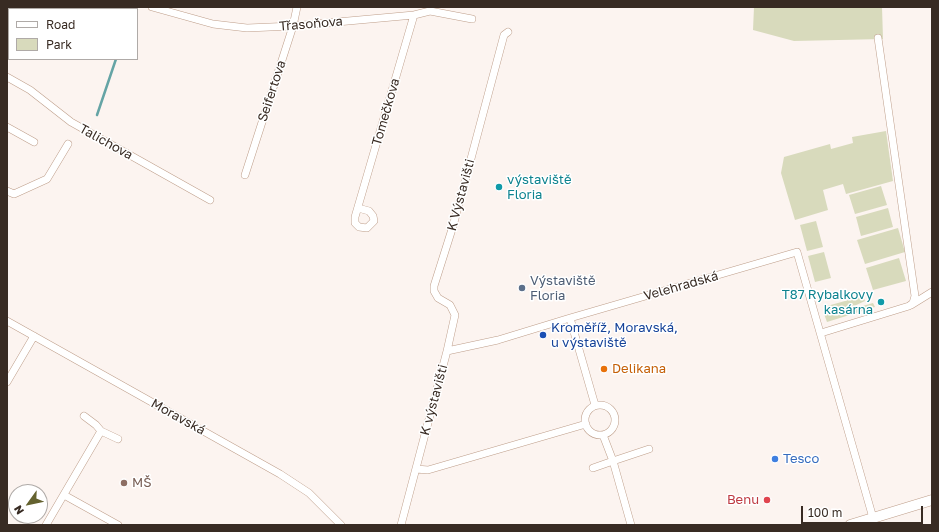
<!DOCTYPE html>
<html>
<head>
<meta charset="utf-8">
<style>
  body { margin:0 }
  #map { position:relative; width:939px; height:532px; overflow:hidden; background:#fcf4f0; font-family:"Golos Text",sans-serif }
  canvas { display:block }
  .frame { position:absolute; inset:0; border:8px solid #382b23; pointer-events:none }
  .legend { position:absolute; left:8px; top:8px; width:130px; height:52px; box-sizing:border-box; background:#fff; border:1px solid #afaaa7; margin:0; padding:5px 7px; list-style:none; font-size:12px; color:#382b23 }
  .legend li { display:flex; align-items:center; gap:8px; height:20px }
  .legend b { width:20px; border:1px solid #afaaa7 }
  .north { position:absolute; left:8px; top:484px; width:40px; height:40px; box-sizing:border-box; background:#fff; border:1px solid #afaaa7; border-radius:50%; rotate:237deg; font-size:11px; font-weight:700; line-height:16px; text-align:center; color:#382b23 }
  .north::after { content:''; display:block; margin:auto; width:14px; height:18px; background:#64622f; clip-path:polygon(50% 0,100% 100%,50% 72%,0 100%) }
  .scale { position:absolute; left:801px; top:506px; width:122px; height:18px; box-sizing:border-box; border:2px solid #382b23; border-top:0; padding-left:5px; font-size:12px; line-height:14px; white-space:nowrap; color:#382b23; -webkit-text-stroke:3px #fff; paint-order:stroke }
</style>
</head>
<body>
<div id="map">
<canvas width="939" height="532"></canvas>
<div class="frame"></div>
<ul class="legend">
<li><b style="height:5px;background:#fff"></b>Road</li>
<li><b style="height:11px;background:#d8dabc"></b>Park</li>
</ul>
<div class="north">N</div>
<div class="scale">100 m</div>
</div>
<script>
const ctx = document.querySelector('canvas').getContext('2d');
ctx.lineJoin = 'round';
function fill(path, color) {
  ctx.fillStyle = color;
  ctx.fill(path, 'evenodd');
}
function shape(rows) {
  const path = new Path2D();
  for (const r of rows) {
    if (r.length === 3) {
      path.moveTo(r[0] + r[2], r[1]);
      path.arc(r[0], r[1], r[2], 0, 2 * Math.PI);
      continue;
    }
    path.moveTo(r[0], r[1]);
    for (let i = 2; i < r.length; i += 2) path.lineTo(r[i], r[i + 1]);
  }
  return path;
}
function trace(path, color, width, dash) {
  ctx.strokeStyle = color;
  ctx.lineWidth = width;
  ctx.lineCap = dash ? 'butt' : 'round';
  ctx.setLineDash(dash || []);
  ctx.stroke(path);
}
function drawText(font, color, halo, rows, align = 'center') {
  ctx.font = font + ' "Golos Text",sans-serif';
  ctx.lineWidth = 3;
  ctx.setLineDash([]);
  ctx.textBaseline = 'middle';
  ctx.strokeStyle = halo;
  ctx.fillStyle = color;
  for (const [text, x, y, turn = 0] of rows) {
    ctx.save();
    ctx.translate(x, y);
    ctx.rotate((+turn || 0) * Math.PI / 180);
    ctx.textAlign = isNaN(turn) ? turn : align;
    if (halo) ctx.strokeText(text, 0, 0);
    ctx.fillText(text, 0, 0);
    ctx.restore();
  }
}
const green = shape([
  [754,7,882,7,883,39,794,41,753,30],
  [886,131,893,181,846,194,843,184,823,190,828,210,795,220,781,173,784,157,830,144,831,149,853,143,852,137],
  [881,186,887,205,855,214,849,195],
  [888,208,893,227,861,236,856,217],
  [816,221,823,247,807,251,800,225],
  [898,228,905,252,865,264,857,240],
  [824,252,831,278,815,282,808,256],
  [899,258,906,281,873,290,866,268],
  [863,296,865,301,839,313,873,303,875,307,827,322,824,314,842,307,828,310,827,306]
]);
const stream = shape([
  [133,9,134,7],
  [97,115,116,59]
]);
const minor = shape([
  [152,7,213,24,247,28,293,26,414,15,430,11,472,19],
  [29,9,30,7],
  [7,48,9,44],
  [7,77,30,90,71,122,210,200],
  [7,127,34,142],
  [245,175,293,26,297,7],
  [7,191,14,194,47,179,68,144],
  [358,208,369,211,373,216,374,221,367,228,359,227,355,223,355,217,414,15],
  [911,305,932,292],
  [7,321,280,474,309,493,341,525],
  [821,333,909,306,913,303,915,296,878,38],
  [447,351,455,315,450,305,438,298,434,291,434,286,453,226,504,35,508,32],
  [7,382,34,336],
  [600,420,15],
  [595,405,570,318,797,252,873,518],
  [84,416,96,425,101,431,118,439],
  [593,468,613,461,603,435],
  [416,469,428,470,586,424],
  [64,495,118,525],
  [46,525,101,431],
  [401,525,447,351,498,340,570,318],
  [631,525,613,461,649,449]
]);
const secondary = shape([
  [850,525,932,500]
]);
const markers = [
  [499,187,4,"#0f9aa8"],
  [522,288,4,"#5c6f8a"],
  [881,302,4,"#0f9aa8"],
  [543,335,4,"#1a4fb4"],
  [604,369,4,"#e8710a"],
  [775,459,4,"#3f7fe0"],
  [124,483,4,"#8d6e63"],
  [767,500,4,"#e0444e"]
];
const streetNames = [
  ["Třasoňova",311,24,-5],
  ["Seifertova",272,91,-72],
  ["Tomečkova",386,112,-74],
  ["Talichova",106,142,29],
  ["K Výstavišti",461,195,-75],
  ["Velehradská",681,286,-16],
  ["K výstavišti",434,400,-75],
  ["Moravská",178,417,29]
];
const cultureNames = [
  ["výstaviště",507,180],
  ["Floria",507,195],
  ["T87 Rybalkovy",873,295,"right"],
  ["kasárna",873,310,"right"]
];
const serviceNames = [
  ["Výstaviště",530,281],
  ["Floria",530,296]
];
const transitNames = [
  ["Kroměříž, Moravská,",551,328],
  ["u výstaviště",551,343]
];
const foodNames = [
  ["Delikana",612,369]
];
const shopNames = [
  ["Tesco",783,459]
];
const educationNames = [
  ["MŠ",132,483]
];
const healthNames = [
  ["Benu",759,500]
];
fill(green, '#d8dabc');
trace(stream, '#65a4a5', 2.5);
trace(minor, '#be9e8a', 8);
trace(secondary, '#be9e8a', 11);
trace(minor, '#fff', 7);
trace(secondary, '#fff', 10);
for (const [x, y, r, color] of markers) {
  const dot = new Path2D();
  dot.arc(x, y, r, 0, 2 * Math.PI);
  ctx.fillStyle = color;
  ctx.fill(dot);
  trace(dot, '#fff', 1.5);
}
drawText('13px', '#382b23', '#fff', streetNames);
drawText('13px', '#0d838f', '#fff', cultureNames, 'left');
drawText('13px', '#4e5e75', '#fff', serviceNames, 'left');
drawText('13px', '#164399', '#fff', transitNames, 'left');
drawText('13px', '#c56008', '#fff', foodNames, 'left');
drawText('13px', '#366cbe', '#fff', shopNames, 'left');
drawText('13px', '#785e54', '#fff', educationNames, 'left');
drawText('13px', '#be3a42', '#fff', healthNames, 'right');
</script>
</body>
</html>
